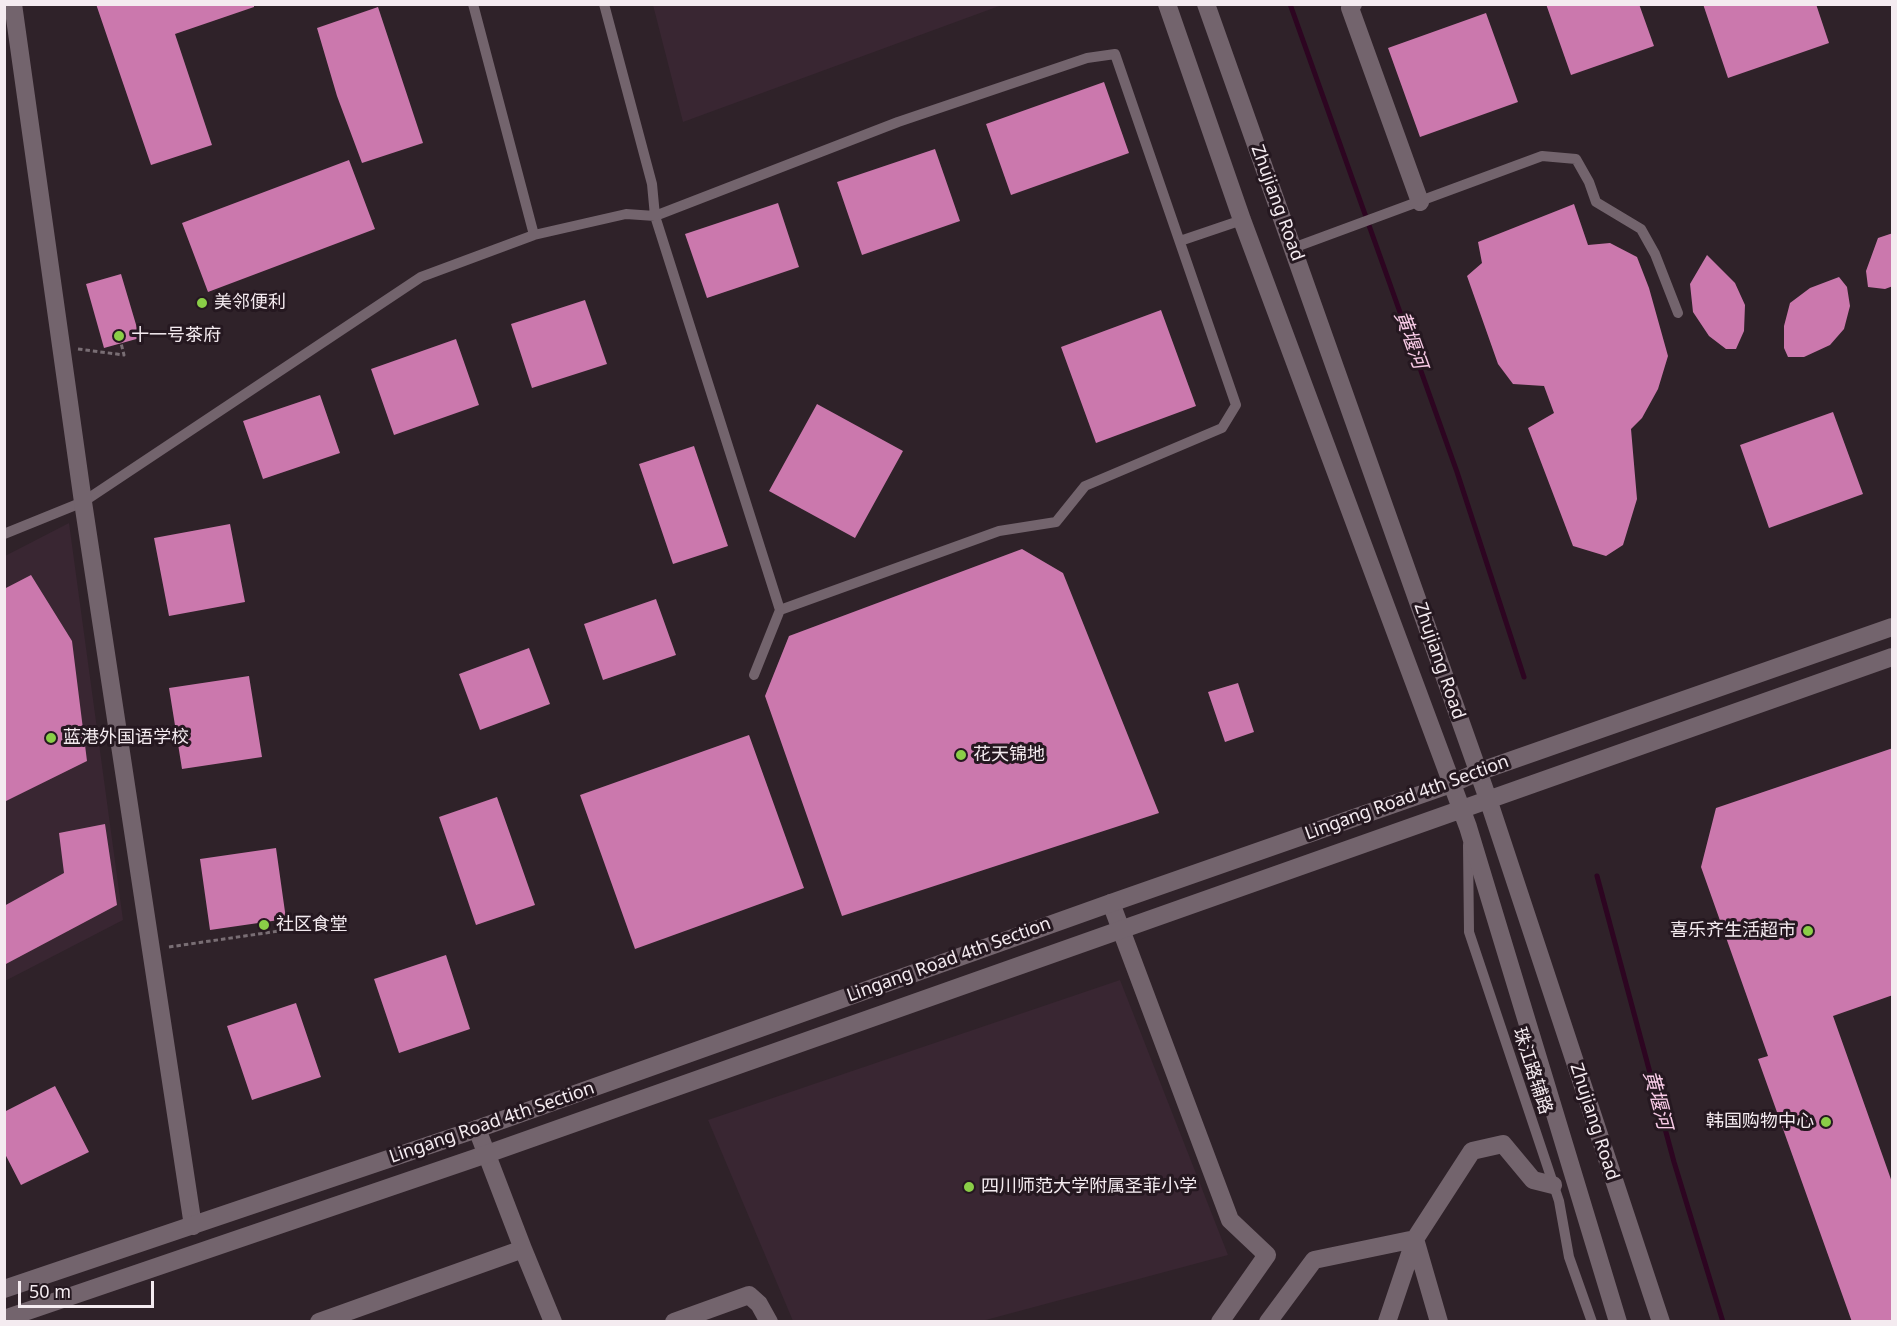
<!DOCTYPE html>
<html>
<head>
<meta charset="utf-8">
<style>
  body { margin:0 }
  #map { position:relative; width:1897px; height:1326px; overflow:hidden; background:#2f2229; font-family:"Noto Sans",sans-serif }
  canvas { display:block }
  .frame { position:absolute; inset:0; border:6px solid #f4ebf0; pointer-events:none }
  .scale { position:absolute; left:18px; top:1281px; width:136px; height:27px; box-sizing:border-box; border:3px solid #f4ebf0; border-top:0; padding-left:8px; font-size:18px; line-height:21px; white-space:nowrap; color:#f4ebf0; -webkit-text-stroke:4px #251820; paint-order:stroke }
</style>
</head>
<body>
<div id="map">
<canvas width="1897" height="1326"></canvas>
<div class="frame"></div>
<div class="scale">50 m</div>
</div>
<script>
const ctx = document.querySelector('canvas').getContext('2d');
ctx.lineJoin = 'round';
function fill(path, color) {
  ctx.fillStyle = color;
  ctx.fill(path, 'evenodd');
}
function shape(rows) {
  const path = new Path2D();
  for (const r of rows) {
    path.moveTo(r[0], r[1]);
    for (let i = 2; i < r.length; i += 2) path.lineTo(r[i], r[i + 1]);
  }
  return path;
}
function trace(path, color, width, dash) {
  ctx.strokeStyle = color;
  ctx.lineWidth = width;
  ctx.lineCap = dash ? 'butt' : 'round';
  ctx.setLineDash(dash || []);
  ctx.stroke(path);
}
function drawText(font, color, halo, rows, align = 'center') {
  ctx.font = font + ' "Noto Sans","Noto Sans SC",sans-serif';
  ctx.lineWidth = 6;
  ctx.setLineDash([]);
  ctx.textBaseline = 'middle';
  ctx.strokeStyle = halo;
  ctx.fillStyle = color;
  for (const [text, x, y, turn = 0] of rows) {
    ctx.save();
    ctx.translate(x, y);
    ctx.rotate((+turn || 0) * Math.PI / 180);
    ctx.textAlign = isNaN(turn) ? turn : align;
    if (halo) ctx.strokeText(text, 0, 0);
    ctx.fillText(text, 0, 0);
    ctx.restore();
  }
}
const built = shape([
  [653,5,653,4,1002,5,683,122],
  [69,523,123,920,5,981,5,556],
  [1120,980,1228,1255,982,1321,793,1321,708,1120]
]);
const stream = shape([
  [1290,4,1457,472,1524,677],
  [1597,876,1674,1162,1723,1322]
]);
const building = shape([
  [96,4,254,4,254,7,175,34,212,145,151,165],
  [1546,4,1639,4,1654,46,1571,75],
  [1703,4,1816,4,1829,43,1728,78],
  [378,7,423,143,362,163,337,96,317,28],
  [1486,13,1518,102,1420,137,1388,48],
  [1104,82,1129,153,1011,195,986,124],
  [935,149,960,221,862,255,837,182],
  [349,160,375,229,208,292,182,223],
  [778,203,799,267,707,298,685,234],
  [1574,204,1588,245,1610,243,1637,257,1649,288,1668,356,1658,389,1642,418,1631,429,1637,499,1623,545,1606,556,1573,546,1528,428,1554,413,1544,386,1513,384,1498,364,1467,276,1482,263,1478,242],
  [1893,233,1893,286,1885,289,1868,287,1866,271,1878,238],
  [1707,255,1735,283,1745,305,1744,331,1736,349,1726,349,1709,336,1693,312,1690,284],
  [121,274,140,338,104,348,86,284],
  [1839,277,1847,287,1850,306,1844,329,1830,345,1804,357,1788,357,1784,348,1784,326,1790,303,1810,288],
  [585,300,607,364,532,388,511,324],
  [1161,310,1196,406,1096,443,1061,347],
  [456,339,479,405,394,435,371,369],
  [320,395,340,453,263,479,243,421],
  [817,404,903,451,855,538,769,491],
  [1833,412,1863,494,1769,528,1740,445],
  [694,446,728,546,673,564,639,464],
  [230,524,245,602,169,616,154,538],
  [1022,549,1063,573,1159,813,842,916,765,696,789,636],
  [31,575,72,641,87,761,4,802,4,589],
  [656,599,676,655,603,680,584,624],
  [529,648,550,704,480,730,459,674],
  [249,676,262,757,182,769,169,688],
  [1238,683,1254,732,1225,742,1208,692],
  [749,735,804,888,635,949,580,795],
  [1893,748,1893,995,1833,1016,1893,1185,1893,1322,1852,1322,1758,1059,1768,1056,1701,867,1716,808],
  [497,797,535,905,476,925,439,817],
  [105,824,117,905,4,965,4,906,64,873,59,833],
  [276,848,286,919,210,930,200,859],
  [446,955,470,1029,399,1053,374,979],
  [296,1003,321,1077,252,1100,227,1026],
  [55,1086,89,1152,21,1185,4,1152,4,1112]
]);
const path = shape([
  [78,349,124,355,121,343],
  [169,947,279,931]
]);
const lane = shape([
  [473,4,534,235],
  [604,4,652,184,655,216,898,122,1087,58,1115,54,1236,405,1222,428,1085,486,1056,522,999,531,780,610],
  [1180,241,1242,220],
  [1293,248,1542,156,1576,159,1589,182,1596,202,1641,229,1655,254,1678,313],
  [4,534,83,502,421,277,534,235,626,214,655,216,780,610,754,675],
  [1468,845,1469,932,1559,1201,1569,1257,1592,1322]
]);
const street = shape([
  [13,4,83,502,193,1226],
  [1353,4,1350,8,1420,202],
  [1111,903,1230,1220,1267,1255,1220,1322],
  [1415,1239,1439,1322],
  [523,1249,553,1322],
  [319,1322,523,1249,477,1129],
  [674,1322,749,1295,759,1304,769,1322],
  [1268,1322,1314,1260,1415,1239,1472,1151,1503,1144,1533,1180,1553,1185],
  [1387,1322,1415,1239]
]);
const secondary = shape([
  [1167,4,1242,220,1468,827,1618,1322],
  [1206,4,1488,799,1661,1322],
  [4,1289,477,1129,1111,903,1451,784,1478,772,1892,627],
  [4,1319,487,1154,1892,657]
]);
const markers = [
  [202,303,6,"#8ace47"],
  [119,336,6,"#8ace47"],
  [51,738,6,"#8ace47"],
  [961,755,6,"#8ace47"],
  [264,925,6,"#8ace47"],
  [1808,931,6,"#8ace47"],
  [1826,1122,6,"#8ace47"],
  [969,1187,6,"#8ace47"]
];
const streetNames = [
  ["Zhujiang Road",1277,203,70],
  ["Zhujiang Road",1439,661,71],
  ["Lingang Road 4th Section",1407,798,-20],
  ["Lingang Road 4th Section",949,960,-20],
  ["珠江路辅路",1532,1071,72],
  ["Zhujiang Road",1594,1122,72],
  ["Lingang Road 4th Section",492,1123,-19]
];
const poiNames = [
  ["美邻便利",214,303],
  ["十一号茶府",131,336],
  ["蓝港外国语学校",63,738],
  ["花天锦地",973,755],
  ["社区食堂",276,925],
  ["喜乐齐生活超市",1796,931,"right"],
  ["韩国购物中心",1814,1122,"right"],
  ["四川师范大学附属圣菲小学",981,1187]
];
const waterNames = [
  ["黄堰河",1410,340,70],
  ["黄堰河",1657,1100,75]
];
fill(built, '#392632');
trace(stream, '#2d0521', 5);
fill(building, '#cb78ad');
trace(path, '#796e74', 3, [4.5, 3]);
trace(lane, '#73646d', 10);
trace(street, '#73646d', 18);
trace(secondary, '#73646d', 18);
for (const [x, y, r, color] of markers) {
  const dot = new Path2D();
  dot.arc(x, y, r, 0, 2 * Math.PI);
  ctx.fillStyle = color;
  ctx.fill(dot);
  trace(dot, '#251820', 2);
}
drawText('18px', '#f4ebf0', '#251820', streetNames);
drawText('18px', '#f4ebf0', '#251820', poiNames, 'left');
drawText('italic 20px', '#f9cce7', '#251820', waterNames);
</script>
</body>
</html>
